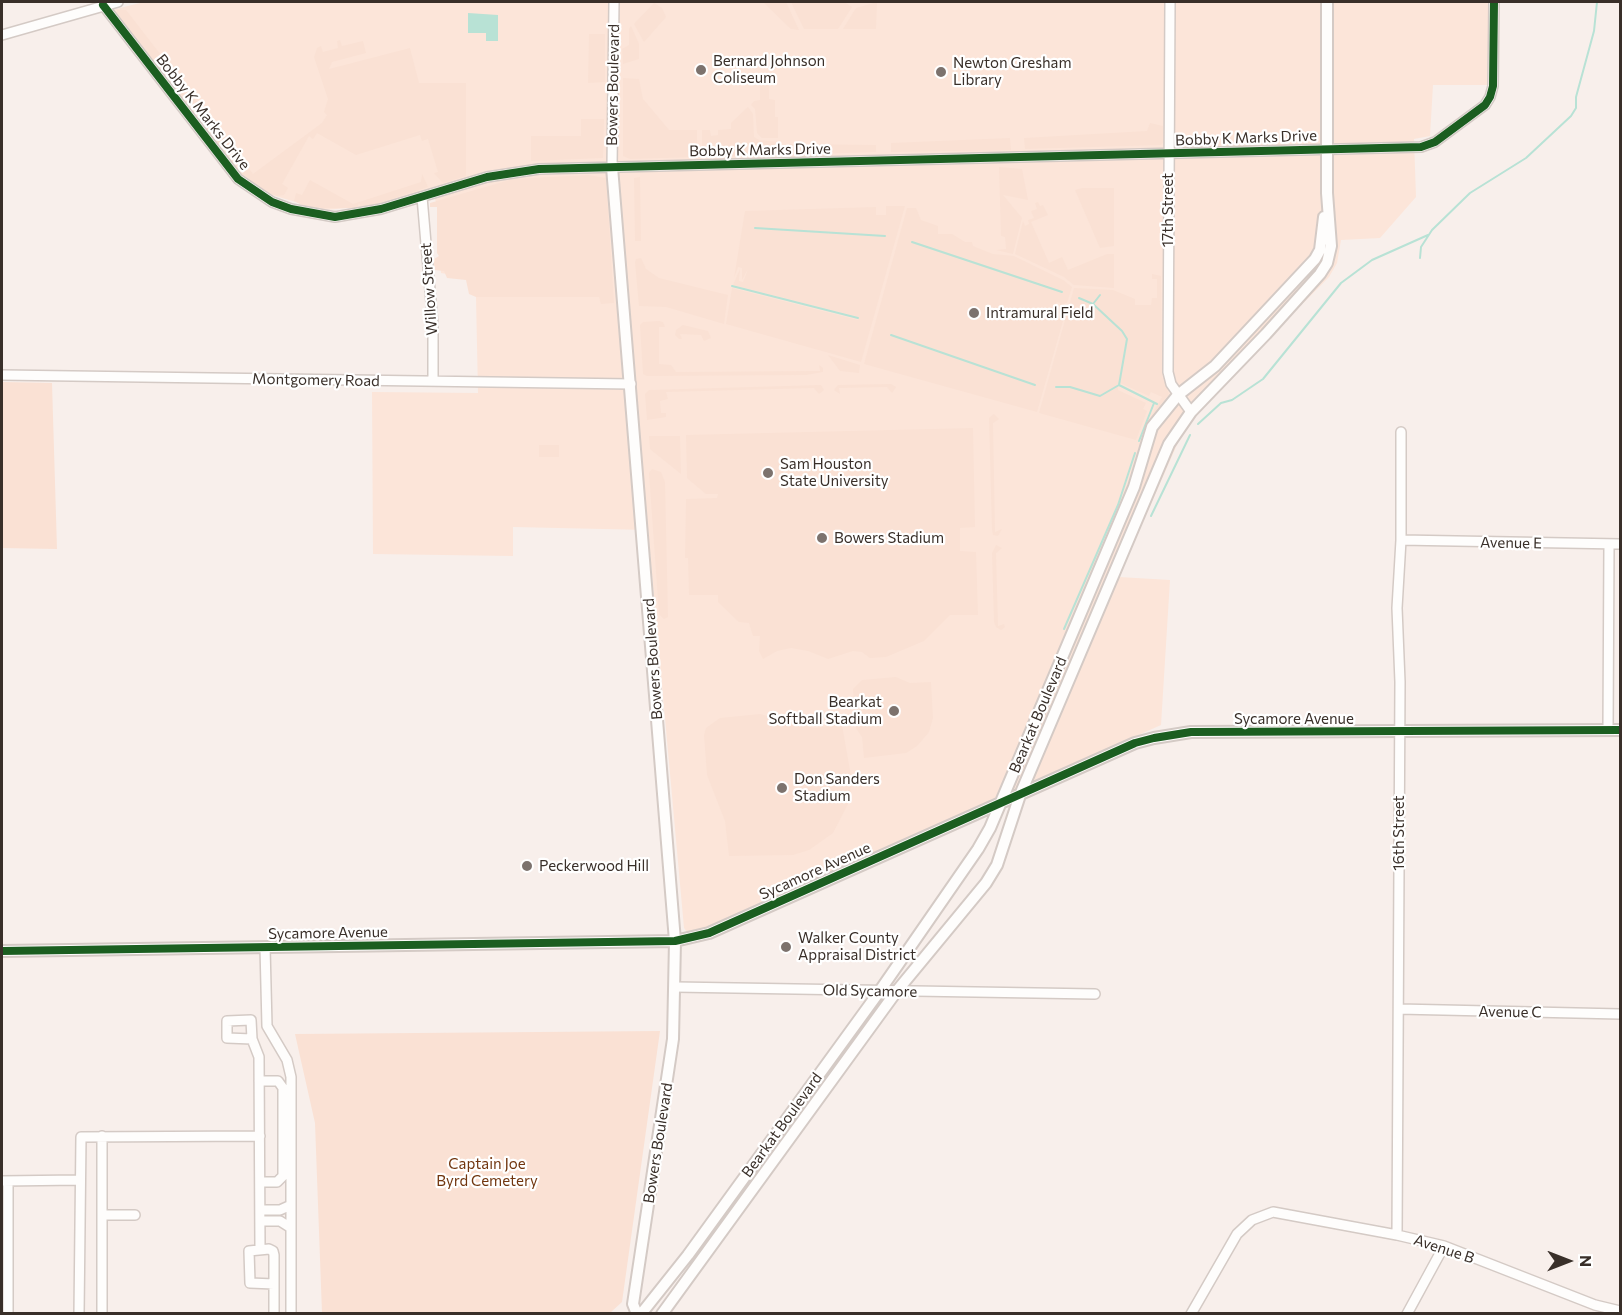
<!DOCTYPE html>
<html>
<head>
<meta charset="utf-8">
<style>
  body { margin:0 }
  #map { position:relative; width:1622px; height:1315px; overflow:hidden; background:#f8efeb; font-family:Commissioner,sans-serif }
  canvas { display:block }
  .frame { position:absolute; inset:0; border:3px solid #392f29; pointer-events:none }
  .north { position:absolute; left:1538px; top:1231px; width:60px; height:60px; -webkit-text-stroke:4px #fff; paint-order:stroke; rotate:90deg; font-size:16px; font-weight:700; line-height:24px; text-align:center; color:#392f29 }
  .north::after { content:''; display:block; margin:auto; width:21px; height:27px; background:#392f29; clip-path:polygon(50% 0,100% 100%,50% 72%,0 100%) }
</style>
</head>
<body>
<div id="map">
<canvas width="1622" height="1315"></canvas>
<div class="frame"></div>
<div class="north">N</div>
</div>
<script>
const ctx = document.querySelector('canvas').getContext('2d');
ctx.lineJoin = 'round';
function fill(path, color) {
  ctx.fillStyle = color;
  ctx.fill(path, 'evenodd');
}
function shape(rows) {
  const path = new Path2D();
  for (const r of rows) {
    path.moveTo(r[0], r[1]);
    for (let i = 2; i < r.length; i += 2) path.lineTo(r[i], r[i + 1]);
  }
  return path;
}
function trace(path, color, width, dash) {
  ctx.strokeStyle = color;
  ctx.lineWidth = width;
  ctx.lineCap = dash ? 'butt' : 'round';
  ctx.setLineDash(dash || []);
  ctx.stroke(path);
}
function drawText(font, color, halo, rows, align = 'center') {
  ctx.font = font + ' Commissioner,sans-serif';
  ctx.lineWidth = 4.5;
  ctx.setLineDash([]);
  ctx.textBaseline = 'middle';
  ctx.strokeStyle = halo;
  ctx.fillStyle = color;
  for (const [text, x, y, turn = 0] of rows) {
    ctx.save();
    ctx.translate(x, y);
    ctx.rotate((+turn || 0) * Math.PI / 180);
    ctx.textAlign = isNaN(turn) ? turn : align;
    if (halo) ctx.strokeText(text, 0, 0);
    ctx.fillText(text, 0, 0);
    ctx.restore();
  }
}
const built = shape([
  [144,2,1489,2,1488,85,1433,85,1430,136,1414,139,1416,197,1380,238,1341,240,1337,263,1329,277,1202,406,1180,438,1119,577,1170,580,1161,725,693,933,687,932,684,928,648,530,513,527,513,556,373,554,372,392,478,393,476,297,469,278,441,273,437,203,429,190,374,206,323,210,272,195,254,184,112,10]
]);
const green = shape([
  [763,2,786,2,799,30,791,29],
  [791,2,844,2,852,7,838,29,804,29],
  [877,2,876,29,843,29,856,8],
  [654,3,662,8,666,17,644,42,634,24],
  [117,10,126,10,253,174,322,123,327,115,324,112,328,99,314,57,317,48,321,46,323,52,338,48,337,41,340,40,342,46,363,41,366,53,332,62,329,69,410,48,419,83,466,83,466,176,443,183,434,173,438,172,428,139,422,141,420,135,356,155,317,133,313,139,309,136,282,184,288,188,284,195,277,196,258,189,241,174,227,157,116,14],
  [631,26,639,44,639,59,623,64,622,49,629,45,629,29],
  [589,34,605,34,605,82,588,83],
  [760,76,768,76,769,78,769,99,775,100,775,117,778,117,778,138,762,138,757,133,755,109,751,105,754,101,760,100],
  [623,78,639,79,643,99,669,130,697,130,697,157,630,159,623,156],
  [748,107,753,114,754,137,759,140,779,142,778,155,702,157,702,130,710,130,711,136,718,135,718,130,731,129,731,123],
  [581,119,604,119,603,158,531,161,531,136,581,136],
  [1150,123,1163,126,1164,141,1161,145,1025,149,1024,138,1147,131],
  [1010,138,1011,150,891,152,891,143],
  [788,144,876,145,876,152,787,155],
  [999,167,1022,169,1028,200,1003,195,1022,218,1013,254,996,250,1006,249,1005,237,1001,236],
  [422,174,428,187,374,205,361,207,359,203,357,208,322,208,304,206,294,201,296,193,302,195,310,180,353,204,421,182],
  [588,175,606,178,614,303,601,304,599,297,476,297,469,294,466,280,447,278,444,271,434,270,434,259,439,256,437,253,437,207,430,207,430,203,513,179],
  [640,177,641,241,635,241,634,178],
  [1082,188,1114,188,1114,246,1100,248,1075,190],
  [1038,202,1040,206,1043,205,1048,215,1031,222,1049,263,1062,257,1068,270,1107,254,1114,254,1114,288,1074,285,1064,277,1015,254,1023,221,1025,226,1029,224,1028,220,1034,218,1031,211,1037,209,1035,203],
  [886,206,905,206,861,362,726,324,732,288,858,320,859,317,733,285,740,269,739,281,743,282,748,269,742,280,742,268,738,267,734,278,745,211,876,207,876,215,886,215],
  [907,208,916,208,921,220,938,226,938,234,952,234,965,242,972,242,973,246,993,254,1014,256,1063,280,1072,287,1067,303,1065,303,1058,315,1060,303,1057,302,1051,312,1058,304,1056,316,1059,317,1067,307,1037,412,864,364],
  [641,258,646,269,659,278,728,295,724,324,666,307,639,306,635,262,636,259],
  [1152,274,1161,276,1162,376,1169,394,1150,418,1162,397,1151,392,1149,396,1120,383,1118,386,1118,390,1146,403,1143,409,1147,411,1136,440,1039,413,1074,288,1113,290,1135,299,1135,305,1151,305,1152,298,1157,298,1157,279,1152,279],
  [659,321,663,322,665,327,659,327,659,364,671,365,676,372,820,371,819,365,823,368,823,372,806,375,647,376,643,374,640,325,643,322],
  [683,325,708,331,711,338,704,341,701,335,680,334,682,339,679,339,675,335,676,330],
  [828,355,860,365,859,373,840,371],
  [2,382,52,383,57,549,2,548],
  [891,384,896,387,892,393,887,387,839,388,840,394,834,390,838,385],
  [821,385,824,390,819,394,814,388,666,392,668,399,660,401,661,413,666,413,666,417,647,420,645,394,649,390],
  [994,414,999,419,993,423,995,532,1002,529,998,536,993,535,992,530,989,418],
  [973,428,975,527,960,528,960,551,976,552,978,615,950,615,924,641,886,657,870,658,862,652,853,651,828,659,808,651,791,648,777,651,763,659,759,651,760,636,753,636,749,623,739,622,718,602,718,595,689,595,688,558,685,558,686,499,717,498,718,494,706,494,687,478,686,435],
  [649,436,680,436,681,474,650,449],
  [539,445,559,445,559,457,539,457],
  [652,469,661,472,665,482,668,617,664,619,659,614,649,473],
  [996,545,1002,548,996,553,998,626,1004,624,1005,627,1001,630,996,627,994,622,992,553],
  [896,677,910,683,931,682,933,718,929,732,917,746,906,753,864,758,862,737,856,728,853,689,862,680],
  [760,714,814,728,842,725,851,776,850,800,833,833,809,850,793,855,729,856,725,821,707,775,704,735,706,728,720,718],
  [660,1031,622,1302,610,1313,322,1313,315,1123,295,1034]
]);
const water = shape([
  [468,13,498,15,498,41,486,41,486,33,468,33]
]);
const stream = shape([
  [755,228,885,236],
  [912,242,1062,292],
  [1420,258,1421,247,1432,230,1470,193,1526,158,1571,116,1576,108,1576,97,1594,31,1597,2],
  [732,286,858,318],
  [1093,304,1100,295],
  [891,335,1035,385],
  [1119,385,1157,404],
  [1056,387,1070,387,1100,396,1119,385,1127,339,1122,331,1093,304,1079,298],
  [1198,424,1221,403,1232,400,1263,379,1341,283,1372,260,1428,235],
  [1139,441,1154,403],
  [1151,516,1190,435],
  [1064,629,1118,505,1135,453]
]);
const minor = shape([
  [1170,2,1168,372,1171,384,1191,412],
  [103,5,238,179,272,202,291,209,335,217,381,209,487,177,539,169,1421,147,1435,142,1485,105,1490,97,1493,86,1494,2],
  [2,35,118,2],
  [612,167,614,2],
  [422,197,433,325,433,381],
  [2,375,631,384],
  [1401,540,1620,544],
  [1608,730,1609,544],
  [265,947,267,1026,287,1060,291,1077,291,1314],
  [675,987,1095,994],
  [1399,1009,1620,1014],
  [252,1039,251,1020,227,1021,227,1038,252,1039,259,1057,260,1249],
  [259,1081,278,1081,283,1088,283,1176,277,1182,260,1182],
  [2,1181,79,1180],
  [8,1181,8,1314],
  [260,1210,280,1210,291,1205],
  [102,1215,135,1215],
  [260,1221,280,1221,291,1228],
  [1397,1235,1400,682,1397,608,1401,540,1401,432],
  [79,1314,81,1137,260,1136],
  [102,1314,102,1136],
  [274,1314,274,1255,273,1251,269,1249,249,1251,250,1283,274,1284],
  [1191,1314,1237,1234,1252,1220,1273,1212,1397,1235,1444,1246,1595,1305,1620,1311],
  [1407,1314,1444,1246]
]);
const tertiary = shape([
  [612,167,675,941,673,1039,633,1304,637,1314],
  [2,951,675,941,709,933,1135,743,1154,738,1191,732,1620,730],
  [641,1314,688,1255,879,992,978,849,990,828,1134,487,1152,427,1178,395,1215,366,1315,259,1320,250,1324,217],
  [662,1314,896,992,986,883,997,865,1020,795,1169,444,1191,412,1266,334,1320,274,1327,263,1331,246,1327,193,1327,2]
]);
const cycleway = shape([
  [103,5,238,179,272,202,291,209,335,217,381,209,487,177,539,169,1421,147,1435,142,1485,105,1490,97,1493,86,1494,2],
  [2,951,675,941,709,933,1135,743,1154,738,1191,732,1620,730]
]);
const markers = [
  [701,70,6,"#7c726d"],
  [941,72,6,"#7c726d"],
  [974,313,6,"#7c726d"],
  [768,473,6,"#7c726d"],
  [822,538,6,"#7c726d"],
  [894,711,6,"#7c726d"],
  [782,788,6,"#7c726d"],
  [527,866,6,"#7c726d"],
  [786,947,6,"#7c726d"]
];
const poiNames = [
  ["Bernard Johnson",713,61],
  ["Coliseum",713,78],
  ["Newton Gresham",953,63],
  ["Library",953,80],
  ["Intramural Field",986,313],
  ["Sam Houston",780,464],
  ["State University",780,481],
  ["Bowers Stadium",834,538],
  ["Bearkat",882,702,"right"],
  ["Softball Stadium",882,719,"right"],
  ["Don Sanders",794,779],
  ["Stadium",794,796],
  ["Peckerwood Hill",539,866],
  ["Walker County",798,938],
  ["Appraisal District",798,955]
];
const streetNames = [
  ["Bowers Boulevard",613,85,-89],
  ["Bobby K Marks Drive",203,112,52],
  ["Bobby K Marks Drive",1246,138,-2],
  ["Bobby K Marks Drive",760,150,-1],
  ["17th Street",1168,210,-90],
  ["Willow Street",429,289,-94],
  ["Montgomery Road",316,380,1],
  ["Avenue E",1511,543,1],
  ["Bowers Boulevard",653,659,-94],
  ["Bearkat Boulevard",1038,715,-67],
  ["Sycamore Avenue",1294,719],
  ["16th Street",1399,833,-90],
  ["Sycamore Avenue",815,871,-24],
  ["Sycamore Avenue",328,933,-1],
  ["Old Sycamore",870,991,1],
  ["Avenue C",1510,1012,1],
  ["Bearkat Boulevard",782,1125,-54],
  ["Bowers Boulevard",658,1143,-81],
  ["Avenue B",1444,1249,18]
];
const parkNames = [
  ["Captain Joe",487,1164],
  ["Byrd Cemetery",487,1181]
];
fill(built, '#fce5d9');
fill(green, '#fae1d4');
fill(water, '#b8e2d5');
trace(stream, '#b8e2d5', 2);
trace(minor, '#d4cac5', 12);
trace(tertiary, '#d4cac5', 14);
trace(minor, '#fefdfc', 9);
trace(tertiary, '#fefdfc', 10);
trace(cycleway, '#1b5e20', 8);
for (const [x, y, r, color] of markers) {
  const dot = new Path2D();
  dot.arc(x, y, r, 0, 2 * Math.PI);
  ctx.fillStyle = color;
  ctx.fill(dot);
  trace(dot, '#fff', 2);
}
drawText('15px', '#392f29', '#fff', poiNames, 'left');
drawText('15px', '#392f29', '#fff', streetNames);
drawText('15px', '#71360f', '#fff', parkNames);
</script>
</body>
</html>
